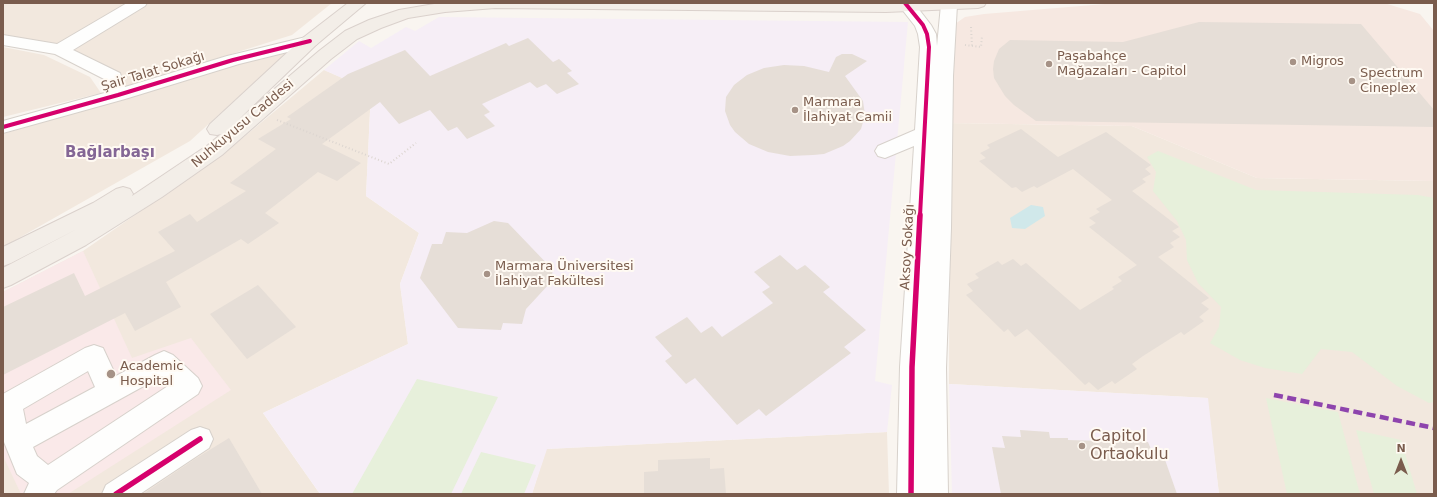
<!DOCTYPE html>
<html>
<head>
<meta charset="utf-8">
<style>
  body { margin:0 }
  #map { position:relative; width:1437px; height:497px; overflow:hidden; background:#f9f5f0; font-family:"DejaVu Sans",sans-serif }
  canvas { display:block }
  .frame { position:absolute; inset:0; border:4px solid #7a5c4d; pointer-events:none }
  .north { position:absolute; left:1381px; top:441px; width:40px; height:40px; -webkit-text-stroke:3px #fffaf3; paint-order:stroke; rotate:0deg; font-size:11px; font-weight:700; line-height:16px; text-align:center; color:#7a5c4d }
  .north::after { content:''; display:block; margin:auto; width:14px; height:18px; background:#7a5c4d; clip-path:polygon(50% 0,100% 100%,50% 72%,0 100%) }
</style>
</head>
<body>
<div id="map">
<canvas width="1437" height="497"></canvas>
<div class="frame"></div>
<div class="north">N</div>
</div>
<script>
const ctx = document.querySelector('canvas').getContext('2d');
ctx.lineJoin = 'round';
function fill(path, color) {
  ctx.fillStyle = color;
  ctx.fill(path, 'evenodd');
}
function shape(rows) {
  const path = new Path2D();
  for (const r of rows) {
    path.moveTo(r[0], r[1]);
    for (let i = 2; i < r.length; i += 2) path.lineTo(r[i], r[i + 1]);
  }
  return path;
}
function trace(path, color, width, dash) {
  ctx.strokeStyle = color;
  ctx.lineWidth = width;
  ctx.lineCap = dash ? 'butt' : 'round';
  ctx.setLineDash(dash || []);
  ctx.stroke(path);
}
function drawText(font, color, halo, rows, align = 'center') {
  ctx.font = font + ' "DejaVu Sans",sans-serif';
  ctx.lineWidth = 4;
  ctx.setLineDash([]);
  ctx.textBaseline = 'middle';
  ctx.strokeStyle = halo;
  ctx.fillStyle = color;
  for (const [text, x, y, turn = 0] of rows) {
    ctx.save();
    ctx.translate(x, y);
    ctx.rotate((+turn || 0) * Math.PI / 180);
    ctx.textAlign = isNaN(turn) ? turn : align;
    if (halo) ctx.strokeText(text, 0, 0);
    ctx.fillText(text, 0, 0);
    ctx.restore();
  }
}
const residential = shape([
  [3,3,332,3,292,35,113,91,100,72,39,46,3,39],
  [3,47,44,55,90,77,101,93,3,117],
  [292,48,190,141,3,247,3,134],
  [324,70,371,90,366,196,419,233,400,284,408,344,263,413,320,494,3,494,3,292,83,251,226,152],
  [950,123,1132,126,1257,178,1434,181,1434,494,1219,494,1207,398,949,384],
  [887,432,889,494,532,494,546,449]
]);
const commercial = shape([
  [1117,3,1384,3,1420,14,1434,31,1434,181,1257,178,1132,126,950,123,955,24,965,17,984,14]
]);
const education = shape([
  [439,17,908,22,875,381,892,385,887,432,547,449,532,494,320,494,263,413,408,344,400,284,419,233,366,196,371,91,324,70,359,41,371,48,406,27,415,31],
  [949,384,1208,398,1219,494,952,494]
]);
const medical = shape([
  [83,251,132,358,191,338,231,390,68,494,21,494,3,456,3,292]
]);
const green = shape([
  [1158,151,1256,190,1418,195,1434,198,1434,402,1429,403,1397,386,1352,352,1321,349,1302,374,1265,368,1240,360,1210,343,1219,327,1221,307,1198,283,1187,260,1186,240,1177,221,1153,191,1156,172,1147,157],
  [417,379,498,397,451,494,352,494],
  [1266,398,1338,412,1360,494,1287,494],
  [1356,430,1401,440,1417,494,1374,494],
  [481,452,536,465,524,494,461,494]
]);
const water = shape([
  [1031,205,1043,207,1045,216,1025,229,1012,228,1010,218]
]);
const building = shape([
  [1199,22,1361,24,1434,110,1434,127,1036,121,1014,105,1005,96,994,78,993,69,994,61,999,49,1010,40,1123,42],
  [528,38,553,62,559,59,572,71,567,73,579,84,557,94,546,84,537,88,530,82,482,104,490,112,484,115,495,126,467,139,457,127,448,131,430,110,399,124,380,102,322,144,361,163,337,181,318,172,265,213,279,223,248,244,241,239,166,282,181,307,135,331,125,313,3,375,3,307,74,273,85,296,175,251,158,232,190,214,197,222,246,191,230,183,276,149,258,139,291,119,287,117,348,74,405,50,430,76,506,43,509,46],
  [842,54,852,54,867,61,845,76,863,101,865,115,861,129,850,141,843,146,824,154,813,155,790,156,768,152,749,144,735,132,730,125,725,111,726,97,734,85,747,75,764,68,784,65,804,66,829,72,836,57],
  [1021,129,1058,157,1106,132,1151,165,1145,169,1151,174,1142,179,1146,182,1132,191,1179,227,1172,231,1180,237,1170,243,1174,247,1158,257,1209,298,1201,303,1209,309,1199,317,1204,321,1184,335,1181,332,1143,356,1132,364,1137,369,1115,384,1112,381,1098,390,1089,382,1085,385,1027,329,1015,337,1008,329,1004,332,966,295,973,291,967,284,979,278,975,274,998,261,1002,265,1013,259,1021,266,1026,263,1080,310,1114,289,1112,287,1122,281,1118,277,1137,265,1089,227,1096,223,1089,218,1100,212,1096,209,1112,200,1073,169,1037,188,1034,186,1022,192,1016,187,1012,188,979,161,986,158,980,153,990,148,987,145],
  [494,221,508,223,553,270,550,283,526,309,522,324,503,323,501,330,458,328,420,278,432,244,442,244,446,232,467,233],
  [780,255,797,270,805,265,830,287,823,292,866,330,844,347,851,353,766,416,759,409,737,425,695,378,686,384,665,361,672,356,655,337,687,317,701,333,712,326,722,337,773,303,762,292,770,287,754,272],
  [258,285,296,327,247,359,210,314],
  [1020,430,1049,432,1050,438,1068,438,1068,440,1102,441,1101,435,1127,436,1131,441,1148,442,1153,454,1163,454,1177,494,1001,494,992,447,1005,448,1002,436,1021,437],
  [229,438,262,494,143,494,195,459],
  [710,458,710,469,724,468,726,494,644,494,644,472,658,471,658,460]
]);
const path = shape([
  [971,27,972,46],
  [965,45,981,47,982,36],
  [277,120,389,164,416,143]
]);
const minor = shape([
  [127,3,147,3,145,6,73,50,120,73,125,87,227,56,310,36,316,37,319,41,316,45,239,64,125,99,3,133,3,121,108,92,106,80,55,54,3,45,3,35,57,44,127,3],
  [897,3,914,3,931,25,936,34,937,46,941,5,942,3,956,3,957,5,953,76,951,228,946,368,948,494,897,494,900,367,914,146,885,158,878,156,875,151,878,146,915,130,920,47,918,34,915,26,897,3],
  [94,345,103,348,116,376,155,355,164,351,173,355,198,378,202,386,198,394,57,490,54,494,24,494,29,483,17,474,4,442,3,394,85,348,94,345],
  [88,371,95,387,26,424,23,409,88,371],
  [162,376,171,384,48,465,37,456,33,447,162,376],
  [200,427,209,430,213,439,209,448,140,494,102,494,106,485,191,430,200,427]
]);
const major = shape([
  [348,3,366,3,316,45,239,119,319,51,345,31,369,20,399,10,440,3,986,3,984,6,978,8,886,12,495,8,445,12,408,18,381,28,357,39,331,59,222,155,162,197,86,245,11,285,3,288,3,268,77,229,11,263,3,266,3,247,93,203,116,189,123,187,130,189,133,194,132,196,208,145,221,134,217,135,210,134,207,129,210,124,304,37,348,3]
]);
const quiet = shape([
  [1274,395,1434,428]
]);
const cyclewayFar1 = shape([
  [905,3,923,25,927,34,929,47,920,216],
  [3,127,118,95,233,60,310,41]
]);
const cycleway = shape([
  [116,494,200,439],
  [911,494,912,367,920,215]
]);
const markers = [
  [1293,62,4,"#a69286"],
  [1049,64,4,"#a69286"],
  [1352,81,4,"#a69286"],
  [795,110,4,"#a69286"],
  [487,274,4,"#a69286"],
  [111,374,5,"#a69286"],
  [1082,446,4,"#a69286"]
];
const poiNames = [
  ["Paşabahçe",1057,57],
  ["Mağazaları - Capitol",1057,72],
  ["Migros",1301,62],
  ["Spectrum",1360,74],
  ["Cineplex",1360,89],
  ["Marmara",803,103],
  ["İlahiyat Camii",803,118],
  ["Marmara Üniversitesi",495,267],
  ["İlahiyat Fakültesi",495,282],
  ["Academic",120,367],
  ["Hospital",120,382]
];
const streetNames = [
  ["Şair Talat Sokağı",153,72,-17],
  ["Nuhkuyusu Caddesi",243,124,-40],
  ["Aksoy Sokağı",908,247,-87]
];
const quarterNames = [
  ["Bağlarbaşı",110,153]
];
const nearPoinames = [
  ["Capitol",1090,437],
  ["Ortaokulu",1090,455]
];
fill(residential, '#f2e8de');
fill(commercial, '#f6e8e1');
fill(education, '#f6eef6');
fill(medical, '#fae9e9');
fill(green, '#e7f0db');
fill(water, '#d0e8ea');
fill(building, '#e6ded7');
trace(minor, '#d7d1cb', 2);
trace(major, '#dad1cc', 2);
trace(path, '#dcd5d0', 2, [1, 2.5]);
fill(minor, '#fefefd');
fill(major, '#f3eee8');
trace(quiet, '#8e44ad', 4.5, [9, 4.5]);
trace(cyclewayFar1, '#d6006c', 4);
trace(cycleway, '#d6006c', 5.5);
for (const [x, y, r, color] of markers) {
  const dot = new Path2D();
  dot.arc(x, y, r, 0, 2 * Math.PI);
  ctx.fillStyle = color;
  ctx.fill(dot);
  trace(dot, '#fffaf3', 1.5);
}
drawText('13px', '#7a5c4d', '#fffaf3', poiNames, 'left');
drawText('13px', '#7a5c4d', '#fffaf3', streetNames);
drawText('bold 15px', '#846695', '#fffaf3', quarterNames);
drawText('16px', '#7a5c4d', '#fffaf3', nearPoinames, 'left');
</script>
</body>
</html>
